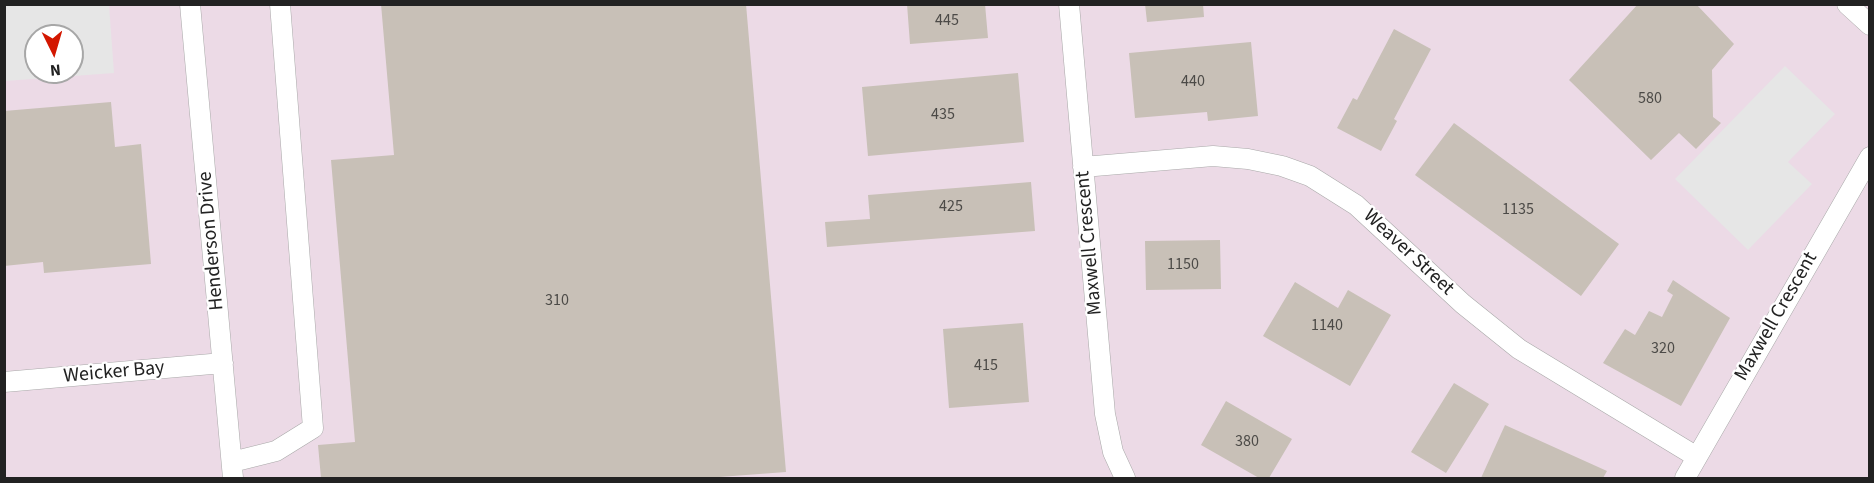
<!DOCTYPE html>
<html>
<head>
<meta charset="utf-8">
<style>
  body { margin:0 }
  #map { position:relative; width:1874px; height:483px; overflow:hidden; background:#f2f0e8; font-family:"Source Sans 3",sans-serif }
  canvas { display:block }
  .frame { position:absolute; inset:0; border:6px solid #222; pointer-events:none }
  .north { position:absolute; left:24px; top:24px; width:60px; height:60px; box-sizing:border-box; background:#fff; border:2px solid #a7a7a7; border-radius:50%; rotate:175deg; font-size:16px; font-weight:700; line-height:24px; text-align:center; color:#222 }
  .north::after { content:''; display:block; margin:auto; width:21px; height:27px; background:#d31700; clip-path:polygon(50% 0,100% 100%,50% 72%,0 100%) }
</style>
</head>
<body>
<div id="map">
<canvas width="1874" height="483"></canvas>
<div class="frame"></div>
<div class="north">N</div>
</div>
<script>
const ctx = document.querySelector('canvas').getContext('2d');
ctx.lineJoin = 'round';
function fill(path, color) {
  ctx.fillStyle = color;
  ctx.fill(path, 'evenodd');
}
function shape(rows) {
  const path = new Path2D();
  for (const r of rows) {
    path.moveTo(r[0], r[1]);
    for (let i = 2; i < r.length; i += 2) path.lineTo(r[i], r[i + 1]);
  }
  return path;
}
function trace(path, color, width, dash) {
  ctx.strokeStyle = color;
  ctx.lineWidth = width;
  ctx.lineCap = dash ? 'butt' : 'round';
  ctx.setLineDash(dash || []);
  ctx.stroke(path);
}
function drawText(font, color, halo, rows, align = 'center') {
  ctx.font = font + ' "Source Sans 3",sans-serif';
  ctx.lineWidth = 4.5;
  ctx.setLineDash([]);
  ctx.textBaseline = 'middle';
  ctx.strokeStyle = halo;
  ctx.fillStyle = color;
  for (const [text, x, y, turn = 0] of rows) {
    ctx.save();
    ctx.translate(x, y);
    ctx.rotate((+turn || 0) * Math.PI / 180);
    ctx.textAlign = isNaN(turn) ? turn : align;
    if (halo) ctx.strokeText(text, 0, 0);
    ctx.fillText(text, 0, 0);
    ctx.restore();
  }
}
const industrial = shape([
  [5,5,1869,5,1869,478,5,478],
  [36,36,72,36,72,72,36,72]
]);
const parking = shape([
  [5,4,109,5,114,73,5,81],
  [36,36,72,36,72,72,36,72],
  [1785,66,1835,114,1788,162,1812,184,1748,250,1675,179]
]);
const building = shape([
  [381,4,746,4,786,472,706,478,321,478,318,445,355,442,331,160,394,155],
  [907,4,985,4,988,38,910,44],
  [1145,4,1203,4,1204,17,1147,22],
  [1638,4,1696,4,1734,44,1712,70,1713,117,1721,123,1696,149,1679,133,1651,160,1569,80],
  [1394,29,1431,49,1394,119,1397,121,1381,151,1337,128,1353,98,1357,100],
  [1251,42,1258,116,1208,121,1207,112,1135,118,1129,53],
  [1018,73,1024,142,868,156,862,87],
  [111,102,115,147,141,144,151,264,44,273,43,262,4,266,4,111],
  [1454,123,1619,244,1581,296,1415,175],
  [1031,182,1035,231,827,247,825,222,870,219,868,195],
  [1220,240,1221,289,1146,290,1145,241],
  [1673,280,1730,318,1681,406,1603,363,1625,329,1635,335,1649,311,1662,317,1673,295,1667,291],
  [1295,282,1338,308,1348,290,1391,315,1350,386,1263,336],
  [1023,323,1029,402,949,408,943,329],
  [1454,383,1489,404,1446,473,1411,452],
  [1226,401,1292,439,1269,478,1259,478,1201,445],
  [1505,425,1607,471,1603,478,1481,478]
]);
const minor = shape([
  [190,4,233,478],
  [1069,4,1105,414,1113,452,1125,478],
  [1847,4,1870,25],
  [1083,167,1213,156,1248,159,1282,166,1310,176,1356,205,1463,304,1519,349,1697,457],
  [4,382,223,363],
  [232,462,276,451,313,428,280,4],
  [1685,478,1870,157]
]);
const numberNames = [
  ["445",947,21],
  ["440",1193,82],
  ["580",1650,99],
  ["435",943,115],
  ["425",951,207],
  ["1135",1518,210],
  ["1150",1183,265],
  ["310",557,301],
  ["1140",1327,326],
  ["320",1663,349],
  ["415",986,366],
  ["380",1247,442]
];
const streetNames = [
  ["Henderson Drive",212,241,-95],
  ["Maxwell Crescent",1090,243,-95],
  ["Weaver Street",1408,253,43],
  ["Maxwell Crescent",1777,317,-60],
  ["Weicker Bay",114,373,-5]
];
fill(industrial, '#ecdae6');
fill(parking, '#e6e6e6');
fill(building, '#c8c0b7');
trace(minor, '#a9a9a9', 21);
trace(minor, '#fff', 20);
drawText('16px', '#4c4a47', null, numberNames);
drawText('20px', '#222', '#fff', streetNames);
</script>
</body>
</html>
